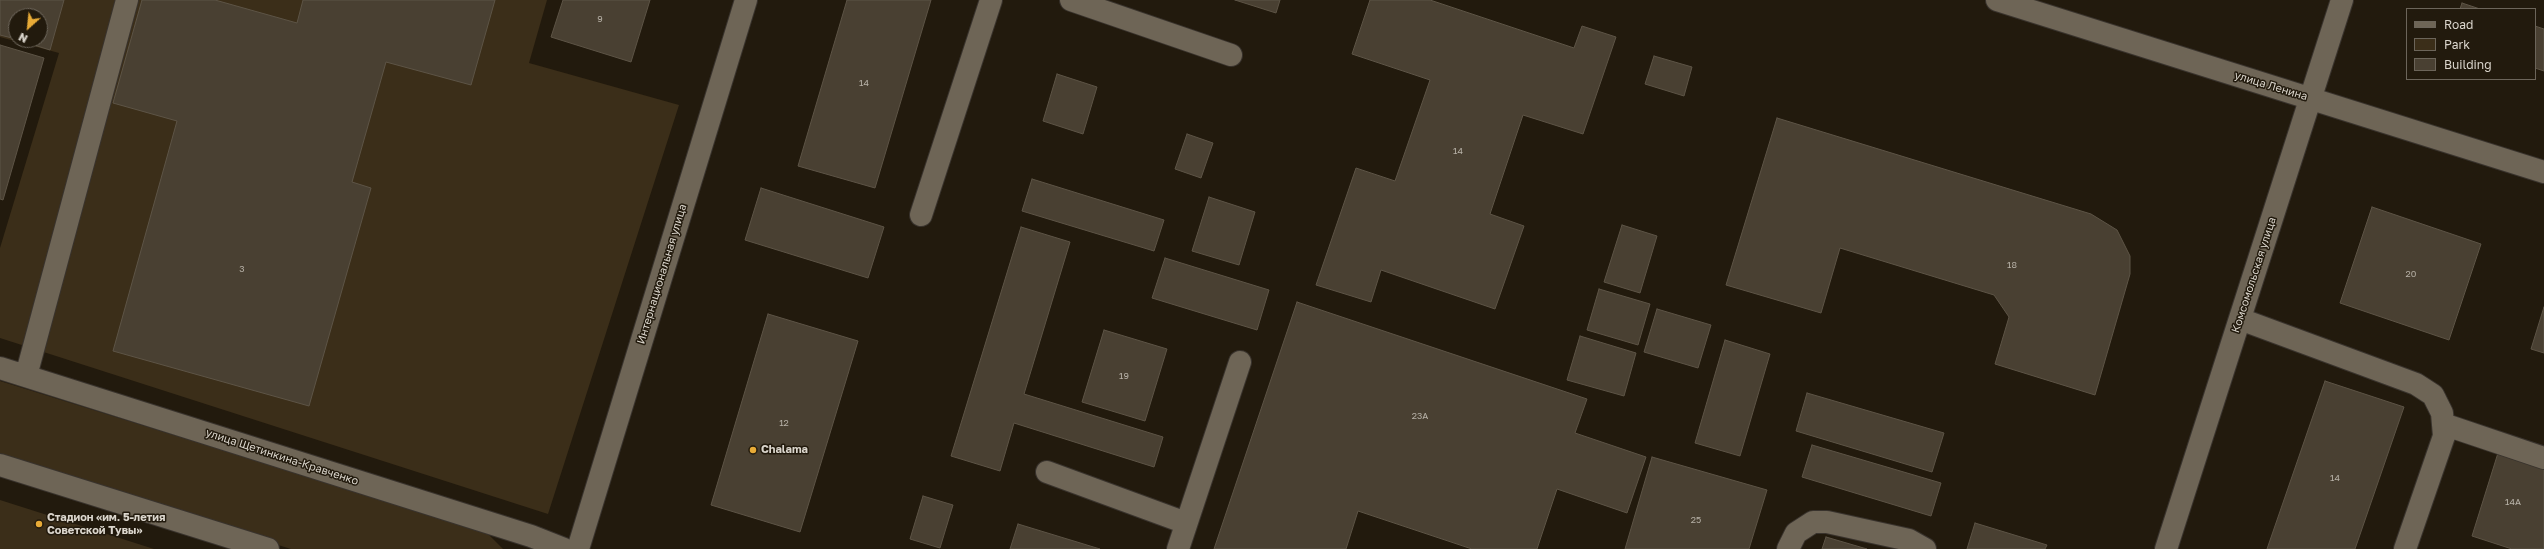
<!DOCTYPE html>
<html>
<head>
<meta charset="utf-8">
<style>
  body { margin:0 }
  #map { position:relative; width:2544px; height:549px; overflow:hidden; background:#221a0d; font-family:"Golos Text",sans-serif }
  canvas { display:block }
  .legend { position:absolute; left:2406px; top:8px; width:130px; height:72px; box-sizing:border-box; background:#221a0d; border:1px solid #6c655a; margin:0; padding:5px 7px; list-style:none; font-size:12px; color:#dbd6cd }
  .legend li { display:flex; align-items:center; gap:8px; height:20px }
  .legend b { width:20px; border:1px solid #6c655a }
  .north { position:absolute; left:8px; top:8px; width:40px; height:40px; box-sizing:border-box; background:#221a0d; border:1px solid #6c655a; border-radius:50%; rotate:207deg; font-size:11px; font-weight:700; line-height:16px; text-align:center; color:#dbd6cd }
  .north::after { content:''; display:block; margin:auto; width:14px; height:18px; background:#e8ab37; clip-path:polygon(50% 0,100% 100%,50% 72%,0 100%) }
</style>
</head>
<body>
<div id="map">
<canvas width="2544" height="549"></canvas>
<ul class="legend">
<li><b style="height:5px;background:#6e6556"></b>Road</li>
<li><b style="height:11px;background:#3b2e19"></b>Park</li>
<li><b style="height:11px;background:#494032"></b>Building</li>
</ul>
<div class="north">N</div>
</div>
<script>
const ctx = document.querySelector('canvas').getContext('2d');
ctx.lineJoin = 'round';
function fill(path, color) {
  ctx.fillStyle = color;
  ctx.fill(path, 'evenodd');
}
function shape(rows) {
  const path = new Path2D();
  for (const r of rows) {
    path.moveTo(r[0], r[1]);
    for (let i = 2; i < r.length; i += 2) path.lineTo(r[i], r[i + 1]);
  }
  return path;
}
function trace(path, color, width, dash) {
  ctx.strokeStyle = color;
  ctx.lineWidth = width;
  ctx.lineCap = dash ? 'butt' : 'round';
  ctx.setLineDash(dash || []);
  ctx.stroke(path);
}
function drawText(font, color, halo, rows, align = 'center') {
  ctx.font = font + ' "Golos Text",sans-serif';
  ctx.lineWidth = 3;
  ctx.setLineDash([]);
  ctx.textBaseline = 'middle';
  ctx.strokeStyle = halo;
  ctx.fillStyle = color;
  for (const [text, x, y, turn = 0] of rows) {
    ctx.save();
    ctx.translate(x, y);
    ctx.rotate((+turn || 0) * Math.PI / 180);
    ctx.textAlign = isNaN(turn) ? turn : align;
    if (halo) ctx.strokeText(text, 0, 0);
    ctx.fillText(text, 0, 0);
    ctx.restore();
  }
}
const green = shape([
  [0,0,547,0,529,63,679,105,548,514,0,338,0,248,59,53,0,37],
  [16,16,40,16,40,40,16,40],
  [0,381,486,532,503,549,291,549,0,458],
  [0,500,154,549,0,549]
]);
const building = shape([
  [0,0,64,0,50,50,18,40,40,40,40,16,16,16,16,39,0,35,0,0],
  [142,0,215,0,297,23,303,0,495,0,471,85,386,62,352,182,371,188,309,406,113,351,177,121,113,103,142,0],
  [563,0,650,0,631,62,551,37,563,0],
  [847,0,931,0,875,188,798,166,847,0],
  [1235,0,1280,0,1276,13,1235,0],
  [1370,0,1430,0,1574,48,1582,26,1616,37,1583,134,1523,115,1490,214,1524,226,1495,309,1381,270,1371,302,1316,285,1356,168,1395,181,1430,80,1352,54,1370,0],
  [2462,3,2480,9,2460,9,2462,3],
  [2535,26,2544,29,2544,71,2535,68,2535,26],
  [0,45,44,58,3,200,0,199,0,45],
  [1654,56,1692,67,1684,96,1645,84,1654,56],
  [1057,74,1097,87,1083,134,1043,121,1057,74],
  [1777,118,2091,214,2117,230,2130,256,2130,274,2095,395,1995,364,2009,317,1994,295,1840,248,1821,313,1726,285,1777,118],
  [1187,134,1213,143,1201,178,1175,169,1187,134],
  [1032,179,1164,220,1154,251,1022,211,1032,179],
  [761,188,884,227,868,278,745,240,761,188],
  [1209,197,1255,212,1239,265,1192,251,1209,197],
  [2372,207,2481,244,2449,340,2340,303,2372,207],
  [1622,225,1657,236,1640,293,1604,282,1622,225],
  [1021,227,1070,242,1024,394,1163,437,1154,467,1014,423,1000,471,951,456,1021,227],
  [1165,258,1269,290,1257,330,1152,298,1165,258],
  [1599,289,1650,304,1638,345,1587,330,1599,289],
  [1297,302,1587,399,1575,433,1646,457,1627,513,1557,489,1537,549,1472,549,1358,511,1346,549,1214,549,1297,302],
  [2544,307,2544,353,2531,349,2544,307],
  [1657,309,1711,325,1698,368,1644,352,1657,309],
  [768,314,858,341,800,532,711,505,768,314],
  [1104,330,1167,349,1145,421,1082,402,1104,330],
  [1580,336,1636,353,1624,396,1567,380,1580,336],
  [1725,340,1770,354,1740,456,1695,443,1725,340],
  [2325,381,2404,407,2355,549,2267,549,2325,381],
  [1807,393,1944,433,1932,472,1796,431,1807,393],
  [1812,445,1941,483,1931,516,1802,477,1812,445],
  [2498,453,2544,468,2544,549,2512,549,2472,536,2498,453],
  [1652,457,1767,490,1749,549,1625,549,1652,457],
  [923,496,953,505,940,548,910,539,923,496],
  [1975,523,2047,545,2045,549,1967,549,1975,523],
  [1018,524,1100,549,1010,549,1018,524],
  [1826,537,1867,549,1822,549,1826,537]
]);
const minor = shape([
  [1071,0,1231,55],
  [1997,0,2544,172],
  [921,215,991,0],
  [2240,319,2416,384,2433,395,2442,413,2444,436,2405,549],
  [0,368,531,536,564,549],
  [26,376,127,0],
  [2443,424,2544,458],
  [0,465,268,549],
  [1047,472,1186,523],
  [578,549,746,0],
  [1178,549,1240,362],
  [1788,549,1796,533,1813,522,1827,522,1909,540,1925,549],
  [2166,549,2342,0]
]);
const markers = [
  [753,450,4,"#e8ab37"],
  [39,524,4,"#e8ab37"]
];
const numberNames = [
  ["9",600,19],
  ["14",864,83],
  ["14",1458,151],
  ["18",2012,265],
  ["3",242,269],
  ["20",2411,274],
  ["19",1124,376],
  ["23А",1420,416],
  ["12",784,423],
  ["14",2335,478],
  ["14А",2513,502],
  ["25",1696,520]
];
const streetNames = [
  ["улица Ленина",2271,86,17],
  ["Интернациональная улица",662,274,-73],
  ["Комсомольская улица",2254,275,-72],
  ["улица Щетинкина-Кравченко",282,457,18]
];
const poiNames = [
  ["Chalama",761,450],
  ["Стадион «им. 5-летия",47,518],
  ["Советской Тувы»",47,531]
];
fill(green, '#3b2e19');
fill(building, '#494032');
trace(building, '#5d5446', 1);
trace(minor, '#39332d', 24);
trace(minor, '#6e6556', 22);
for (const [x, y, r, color] of markers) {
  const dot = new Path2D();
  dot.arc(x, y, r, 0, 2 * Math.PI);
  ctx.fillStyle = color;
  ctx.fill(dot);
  trace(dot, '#221a0d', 1.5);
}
drawText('9px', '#b6b0a6', null, numberNames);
drawText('11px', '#dbd6cd', '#221a0d', streetNames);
drawText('bold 11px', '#dbd6cd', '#221a0d', poiNames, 'left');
</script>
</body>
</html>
